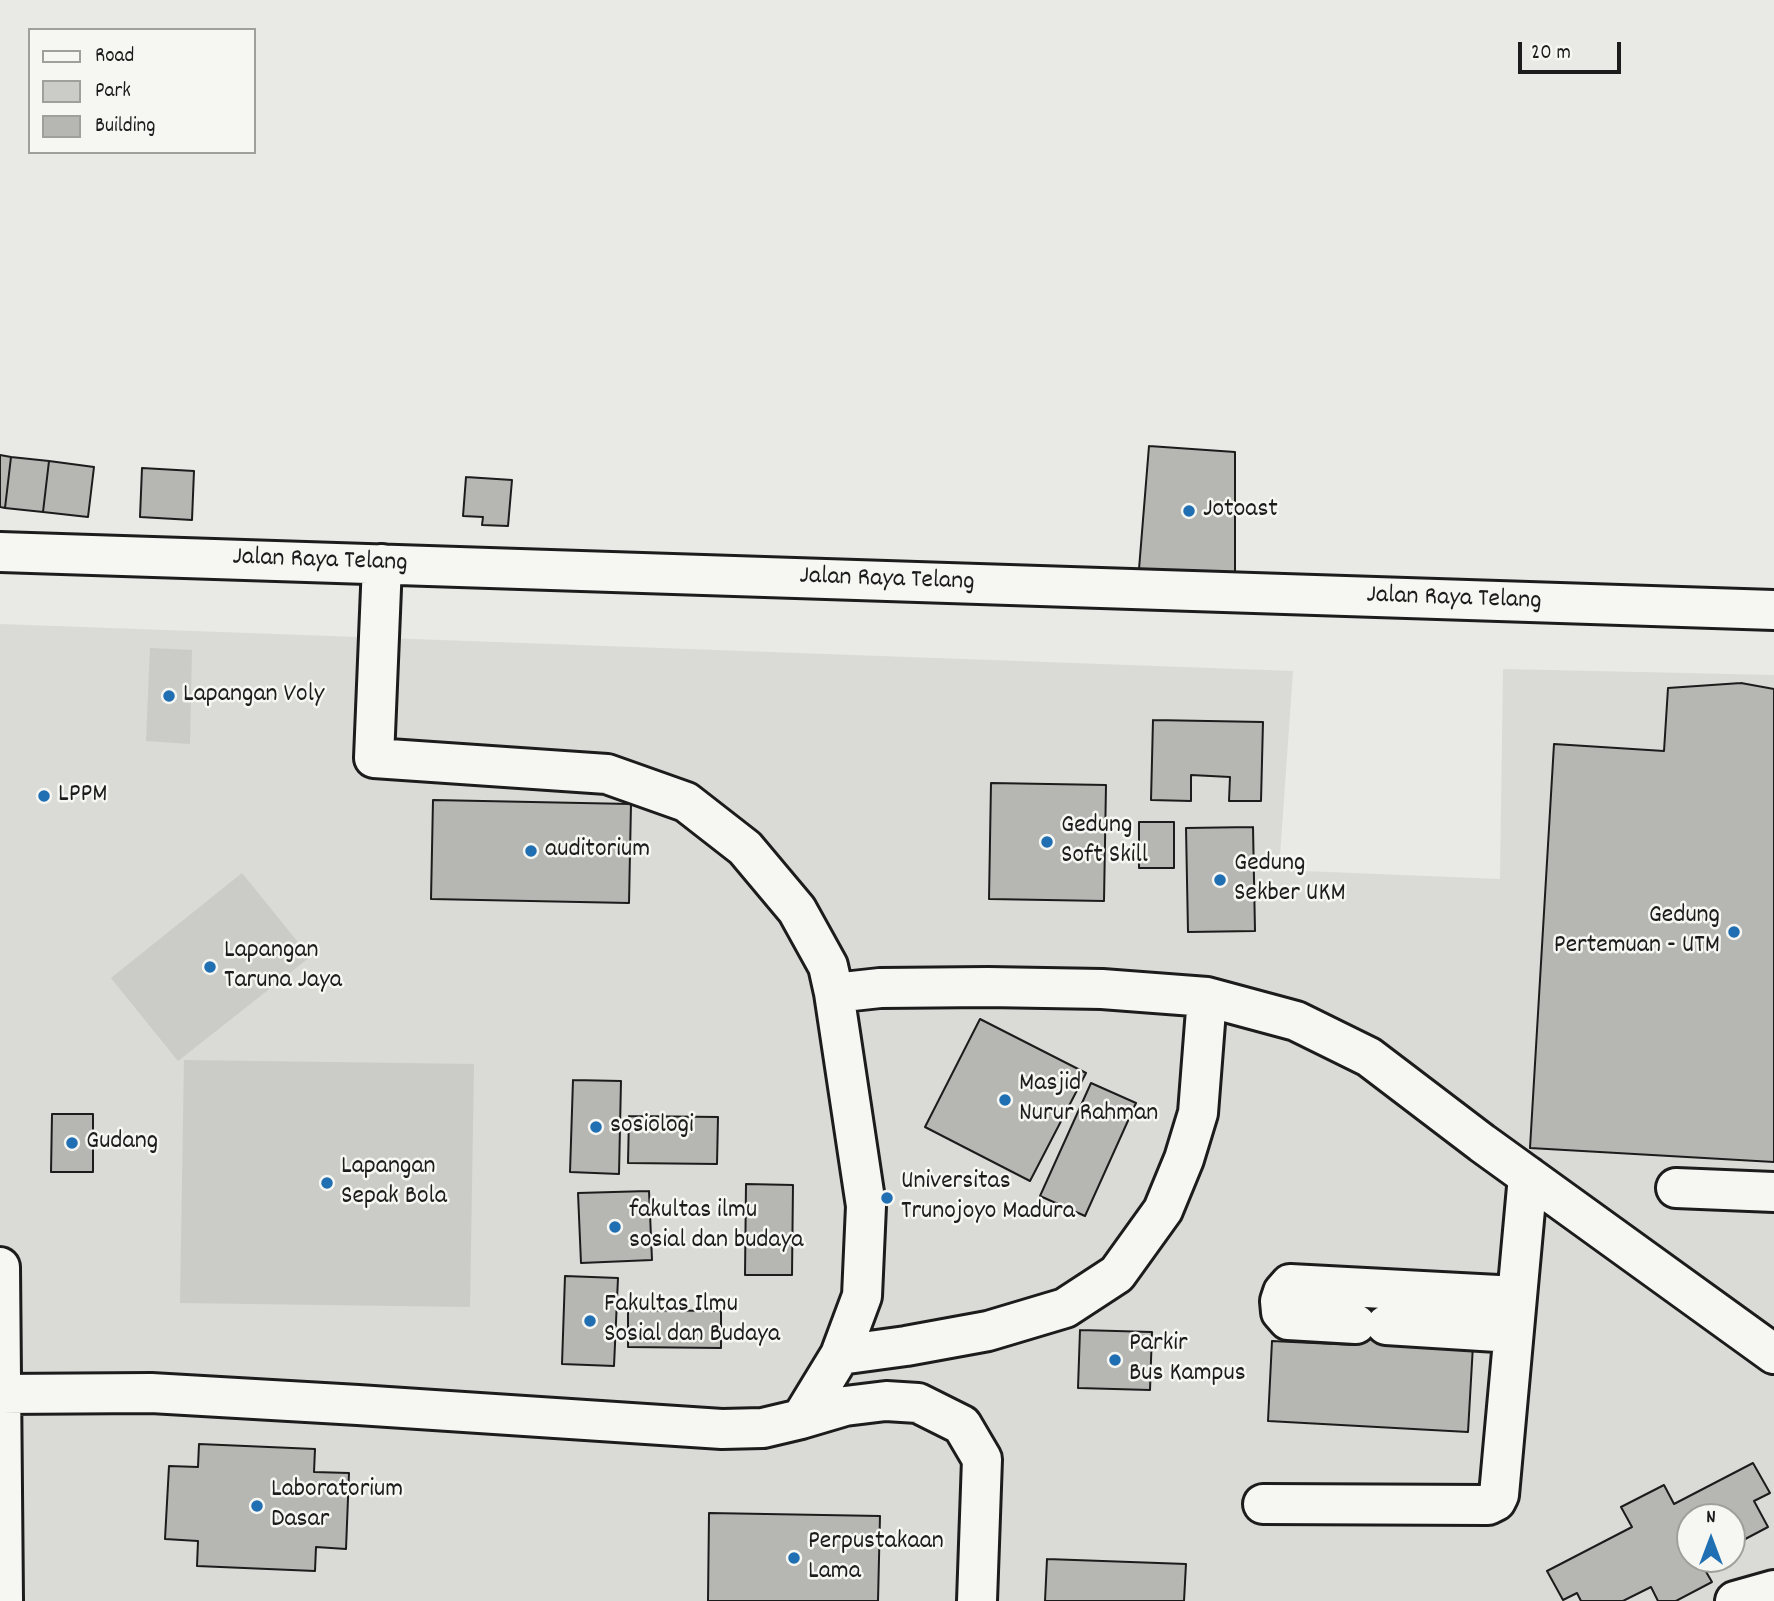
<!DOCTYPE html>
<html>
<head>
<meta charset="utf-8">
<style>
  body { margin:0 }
  #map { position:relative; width:1774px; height:1601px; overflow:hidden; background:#e9e9e5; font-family:Dekko,sans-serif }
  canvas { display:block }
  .legend { position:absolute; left:28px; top:28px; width:228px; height:126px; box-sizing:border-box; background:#f6f6f2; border:2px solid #9f9f9c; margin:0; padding:9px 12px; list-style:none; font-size:21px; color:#1c1c1c }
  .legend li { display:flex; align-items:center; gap:14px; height:35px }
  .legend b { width:35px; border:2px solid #9f9f9c }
  .north { position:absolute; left:1676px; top:1503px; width:70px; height:70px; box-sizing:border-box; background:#f6f6f2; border:2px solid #9f9f9c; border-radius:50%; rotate:0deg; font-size:19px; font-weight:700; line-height:28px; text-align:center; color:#1c1c1c }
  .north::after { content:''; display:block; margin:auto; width:24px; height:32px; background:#1f6fb2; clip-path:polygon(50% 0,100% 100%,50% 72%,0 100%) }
  .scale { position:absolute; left:1518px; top:42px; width:103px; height:32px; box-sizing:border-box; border:4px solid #1c1c1c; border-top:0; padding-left:9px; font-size:21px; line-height:24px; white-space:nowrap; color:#1c1c1c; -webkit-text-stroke:5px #f6f6f2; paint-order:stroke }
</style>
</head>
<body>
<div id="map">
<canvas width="1774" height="1601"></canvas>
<ul class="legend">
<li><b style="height:9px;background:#f6f6f2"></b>Road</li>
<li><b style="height:19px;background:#cbcbc7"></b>Park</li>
<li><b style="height:19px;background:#b6b6b3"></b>Building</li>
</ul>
<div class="north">N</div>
<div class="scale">20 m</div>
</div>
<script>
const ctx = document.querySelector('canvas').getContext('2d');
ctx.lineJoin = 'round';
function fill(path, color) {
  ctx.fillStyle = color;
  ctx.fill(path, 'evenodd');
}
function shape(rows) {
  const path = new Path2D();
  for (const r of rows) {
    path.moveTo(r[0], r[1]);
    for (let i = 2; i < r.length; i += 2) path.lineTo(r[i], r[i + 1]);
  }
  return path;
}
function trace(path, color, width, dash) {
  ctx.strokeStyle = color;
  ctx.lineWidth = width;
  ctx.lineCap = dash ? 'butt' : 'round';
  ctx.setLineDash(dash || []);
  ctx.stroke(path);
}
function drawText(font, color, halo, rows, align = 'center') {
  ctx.font = font + ' Dekko,sans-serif';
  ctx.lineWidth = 5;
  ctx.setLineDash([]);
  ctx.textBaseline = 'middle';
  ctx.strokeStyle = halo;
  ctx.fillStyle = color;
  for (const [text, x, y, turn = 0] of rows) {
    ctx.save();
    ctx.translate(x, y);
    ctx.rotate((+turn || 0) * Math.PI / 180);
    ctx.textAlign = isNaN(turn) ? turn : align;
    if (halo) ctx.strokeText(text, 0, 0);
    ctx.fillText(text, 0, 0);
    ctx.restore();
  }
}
const built = shape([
  [0,624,1293,671,1279,870,1500,879,1503,669,1774,675,1774,1601,0,1601],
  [1690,1517,1732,1517,1732,1559,1690,1559]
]);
const green = shape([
  [150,648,192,650,190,744,146,741],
  [242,873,310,957,178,1061,111,978],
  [184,1060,474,1064,470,1307,180,1303]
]);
const building = shape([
  [1149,446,1235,452,1235,575,1139,569,1149,446],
  [0,455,11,457,5,508,0,507,0,455],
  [11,457,49,461,43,512,5,508,11,457],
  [49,461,94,467,88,517,43,512,49,461],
  [142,468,194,471,192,520,140,517,142,468],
  [466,477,512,480,508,526,482,525,483,517,463,516,466,477],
  [1741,683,1774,689,1774,1162,1530,1148,1554,744,1664,751,1668,688,1741,683],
  [1153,720,1263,722,1261,801,1229,801,1230,777,1191,775,1191,801,1151,800,1153,720],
  [991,783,1106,785,1104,901,989,899,991,783],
  [433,800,631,804,629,903,431,899,433,800],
  [1139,822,1174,822,1174,868,1139,868,1139,822],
  [1253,827,1255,931,1188,932,1186,828,1253,827],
  [980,1019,1086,1073,1030,1181,925,1127,980,1019],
  [573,1080,621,1081,619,1174,570,1172,573,1080],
  [1091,1083,1136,1103,1085,1216,1040,1196,1091,1083],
  [52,1114,93,1114,93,1172,51,1172,52,1114],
  [629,1116,718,1117,717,1164,628,1163,629,1116],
  [746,1184,793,1185,792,1275,745,1275,746,1184],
  [649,1191,652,1260,581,1263,578,1193,649,1191],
  [565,1276,618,1278,614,1366,562,1364,565,1276],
  [628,1310,721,1311,721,1348,628,1347,628,1310],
  [1357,1317,1473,1345,1468,1432,1268,1421,1272,1341,1355,1345,1357,1317],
  [1080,1330,1152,1332,1150,1390,1078,1388,1080,1330],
  [199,1444,315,1449,314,1472,349,1473,346,1549,316,1547,315,1571,197,1566,198,1541,165,1539,169,1466,198,1467,199,1444],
  [1753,1463,1770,1493,1754,1501,1768,1527,1732,1546,1732,1517,1690,1517,1690,1559,1708,1559,1701,1563,1712,1582,1676,1601,1658,1601,1651,1587,1623,1601,1581,1601,1577,1593,1563,1600,1547,1571,1632,1527,1621,1507,1664,1485,1674,1504,1753,1463],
  [709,1513,880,1516,878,1601,708,1601,709,1513],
  [1047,1559,1186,1564,1184,1601,1045,1601,1047,1559]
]);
const minor = shape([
  [0,552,1774,610],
  [834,993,880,988,988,987,1102,989,1207,997,1296,1021,1369,1057,1482,1143,1774,1354],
  [1676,1188,1774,1192],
  [0,1267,3,1601],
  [1356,1324,1288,1320,1281,1312,1280,1301,1283,1292,1290,1284,1517,1296],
  [1386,1325,1513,1333],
  [840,1355,906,1346,988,1331,1065,1308,1117,1274,1163,1210,1184,1159,1198,1113,1207,997],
  [0,1394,151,1393,358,1405,722,1429,763,1428,801,1419,840,1355,862,1296,866,1206,834,993,828,966,797,910,745,848,686,802,607,774,374,758,382,564],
  [801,1419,845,1406,886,1401,918,1403,962,1425,982,1459,977,1601],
  [1263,1504,1488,1505,1496,1501,1499,1495,1528,1176],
  [1735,1601,1774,1590]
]);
const markers = [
  [1189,511,7,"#1f6fb2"],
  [169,696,7,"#1f6fb2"],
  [44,796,7,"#1f6fb2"],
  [1047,842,7,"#1f6fb2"],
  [531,851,7,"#1f6fb2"],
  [1220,880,7,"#1f6fb2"],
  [1734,932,7,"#1f6fb2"],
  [210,967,7,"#1f6fb2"],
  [1005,1100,7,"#1f6fb2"],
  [596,1127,7,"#1f6fb2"],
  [72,1143,7,"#1f6fb2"],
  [327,1183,7,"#1f6fb2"],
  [887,1198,7,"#1f6fb2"],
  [615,1227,7,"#1f6fb2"],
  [590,1321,7,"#1f6fb2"],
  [1115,1360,7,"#1f6fb2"],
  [257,1506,7,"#1f6fb2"],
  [794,1558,7,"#1f6fb2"]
];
const poiNames = [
  ["Jotoast",1203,511],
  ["Lapangan Voly",183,696],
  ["LPPM",58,796],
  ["Gedung",1061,827],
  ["Soft Skill",1061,857],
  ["auditorium",545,851],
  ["Gedung",1234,865],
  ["Sekber UKM",1234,895],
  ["Gedung",1720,917,"right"],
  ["Pertemuan - UTM",1720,947,"right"],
  ["Lapangan",224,952],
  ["Taruna Jaya",224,982],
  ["Masjid",1019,1085],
  ["Nurur Rahman",1019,1115],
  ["sosiologi",610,1127],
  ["Gudang",86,1143],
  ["Lapangan",341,1168],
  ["Sepak Bola",341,1198],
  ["Universitas",901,1183],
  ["Trunojoyo Madura",901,1213],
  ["fakultas ilmu",629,1212],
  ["sosial dan budaya",629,1242],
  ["Fakultas Ilmu",604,1306],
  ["Sosial dan Budaya",604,1336],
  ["Parkir",1129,1345],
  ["Bus Kampus",1129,1375],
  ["Laboratorium",271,1491],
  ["Dasar",271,1521],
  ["Perpustakaan",808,1543],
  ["Lama",808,1573]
];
const streetNames = [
  ["Jalan Raya Telang",320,562,2],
  ["Jalan Raya Telang",887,581,2],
  ["Jalan Raya Telang",1454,600,2]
];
fill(built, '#dadad6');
fill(green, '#cbcbc7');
fill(building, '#b6b6b3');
trace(building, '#1c1c1c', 2);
trace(minor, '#1c1c1c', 44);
trace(minor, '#f6f6f2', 38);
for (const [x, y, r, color] of markers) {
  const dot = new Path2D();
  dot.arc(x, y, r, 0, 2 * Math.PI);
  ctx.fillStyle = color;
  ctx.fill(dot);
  trace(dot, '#f6f6f2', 2.5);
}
drawText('26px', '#1c1c1c', '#f6f6f2', poiNames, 'left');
drawText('26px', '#1c1c1c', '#f6f6f2', streetNames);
</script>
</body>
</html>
